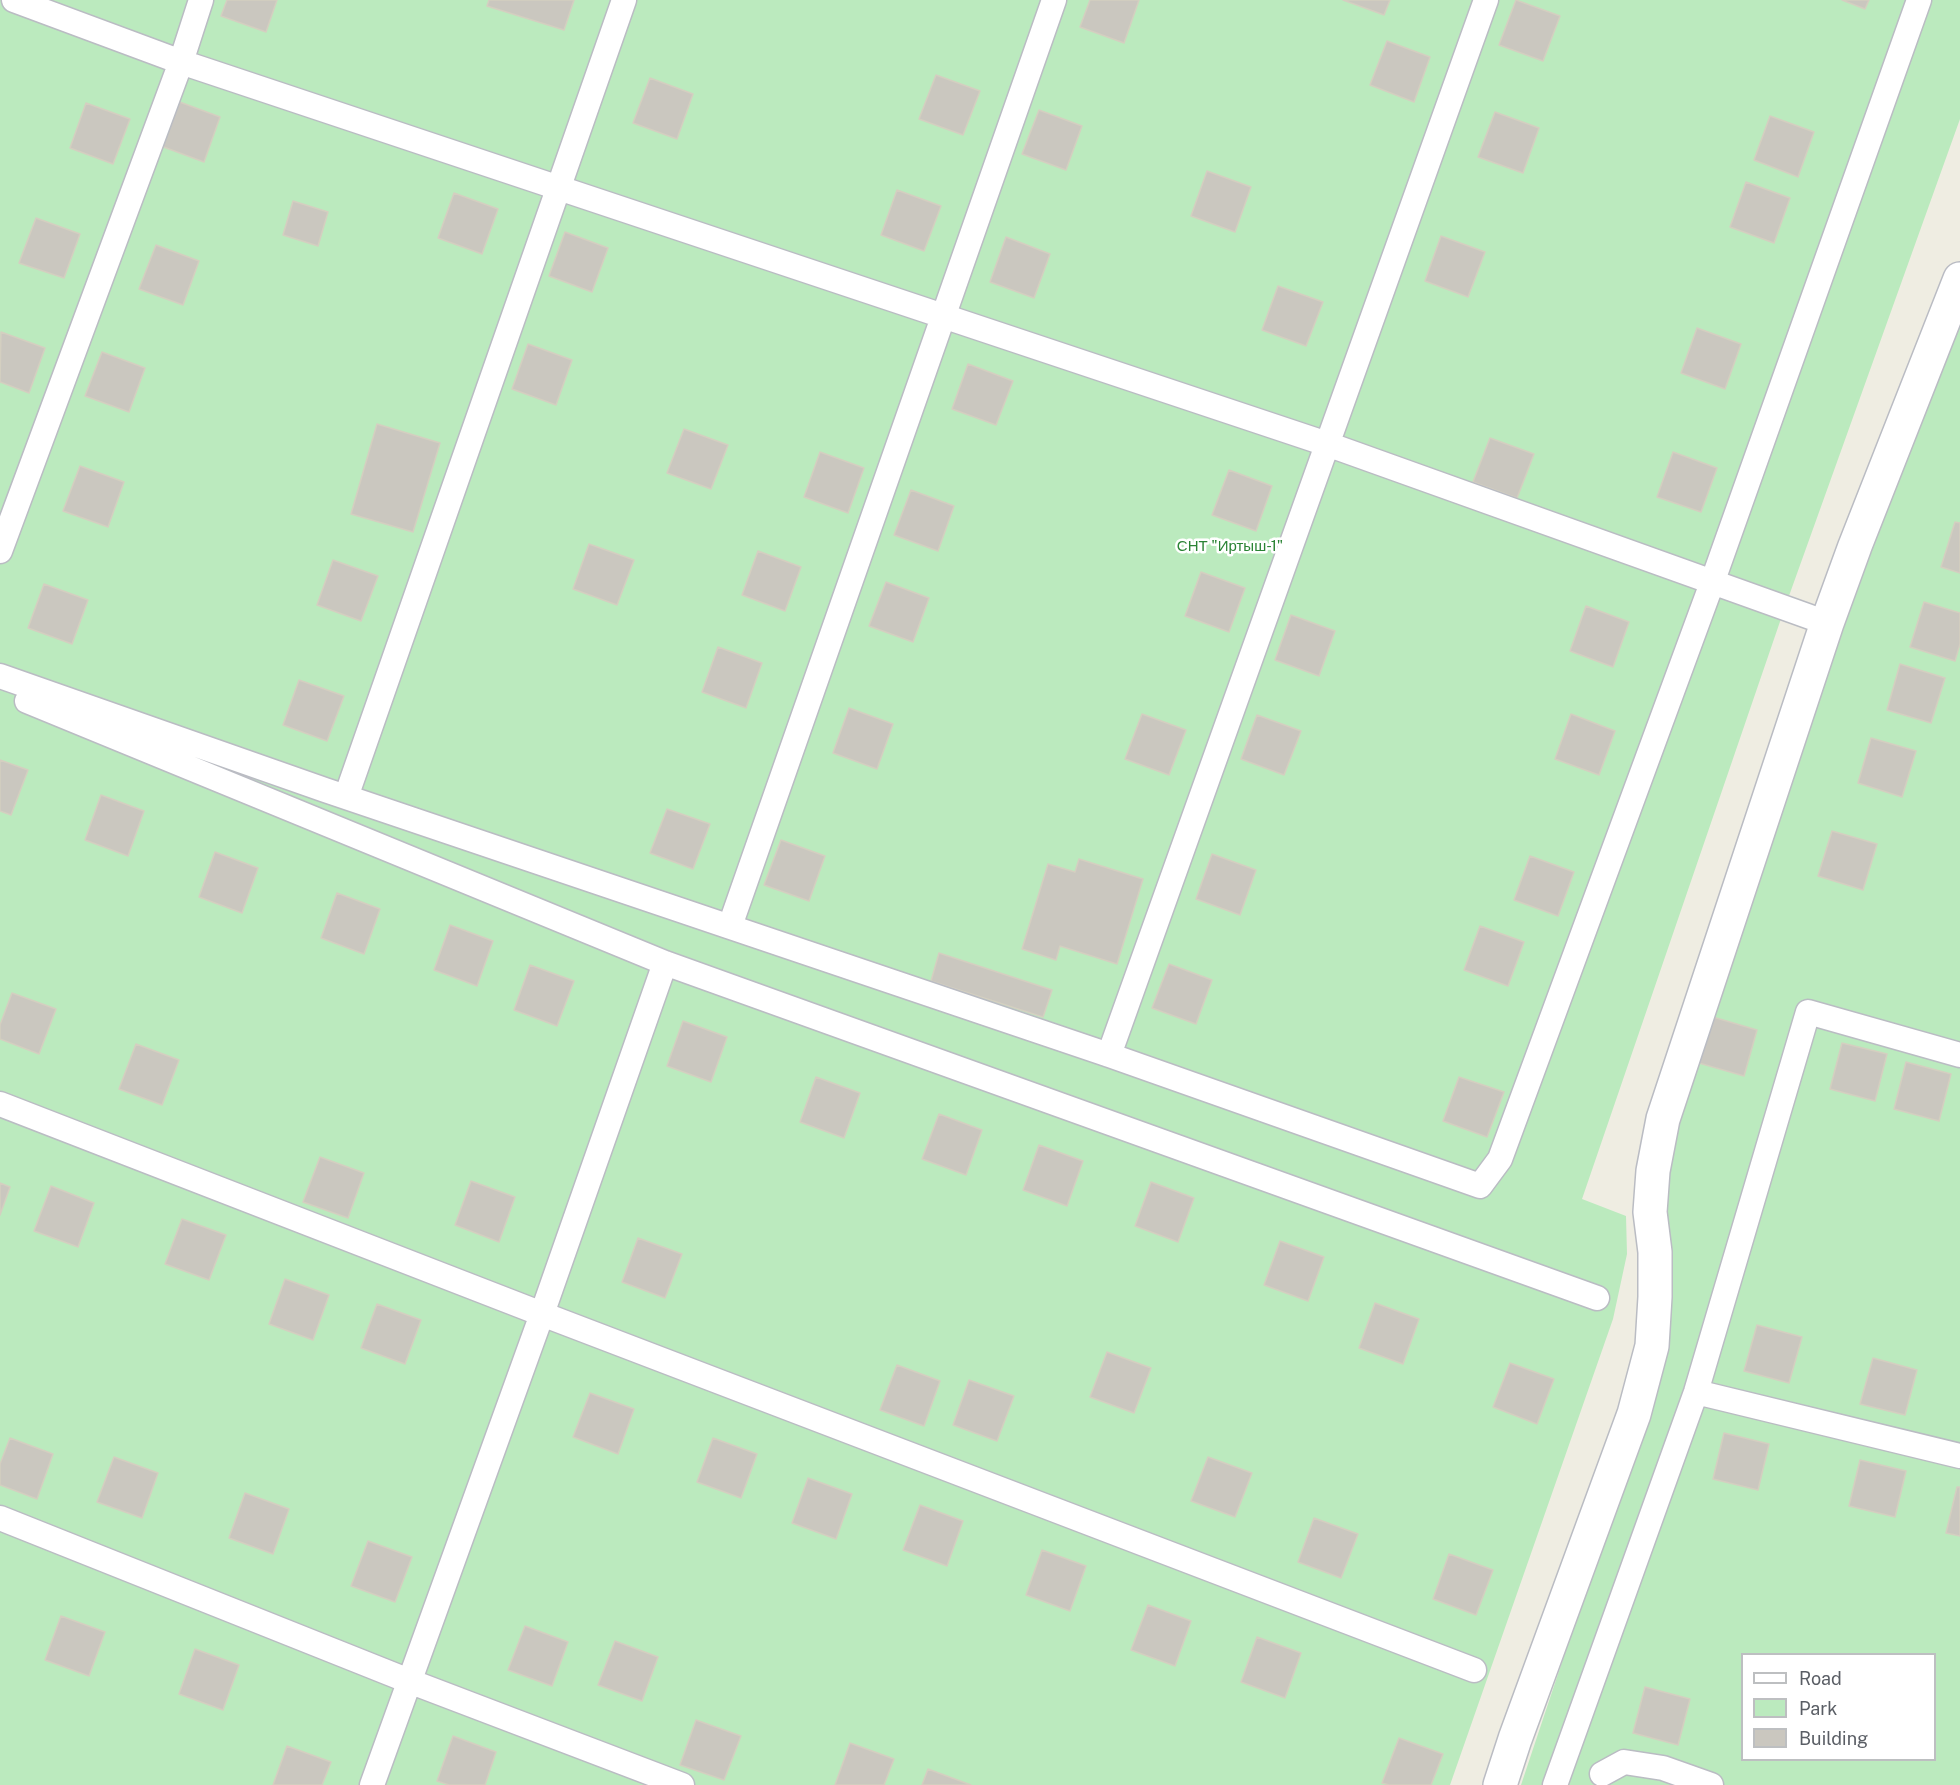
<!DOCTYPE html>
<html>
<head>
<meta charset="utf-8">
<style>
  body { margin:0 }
  #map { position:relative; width:1960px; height:1785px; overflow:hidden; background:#efede2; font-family:"Public Sans",sans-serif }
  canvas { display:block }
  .legend { position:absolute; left:1741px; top:1653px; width:195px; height:108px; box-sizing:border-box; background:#fff; border:2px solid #bdbfc1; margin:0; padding:8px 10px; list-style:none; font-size:18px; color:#5a5e65 }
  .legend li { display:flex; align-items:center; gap:12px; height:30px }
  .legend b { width:30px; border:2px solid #bdbfc1 }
</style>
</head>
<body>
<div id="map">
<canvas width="1960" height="1785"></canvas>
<ul class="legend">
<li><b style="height:8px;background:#fff"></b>Road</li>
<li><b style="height:16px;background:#bbeabe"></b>Park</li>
<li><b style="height:16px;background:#cac7bf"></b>Building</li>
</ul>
</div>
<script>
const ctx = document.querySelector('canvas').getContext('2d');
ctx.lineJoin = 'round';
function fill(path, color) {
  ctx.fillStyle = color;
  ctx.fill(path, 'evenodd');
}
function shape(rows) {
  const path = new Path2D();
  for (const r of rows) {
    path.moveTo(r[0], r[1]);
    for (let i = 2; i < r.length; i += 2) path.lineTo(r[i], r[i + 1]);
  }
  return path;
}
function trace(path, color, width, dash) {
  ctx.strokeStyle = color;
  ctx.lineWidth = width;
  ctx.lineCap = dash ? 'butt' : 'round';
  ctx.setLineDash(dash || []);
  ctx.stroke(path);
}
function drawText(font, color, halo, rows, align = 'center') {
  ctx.font = font + ' "Public Sans",sans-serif';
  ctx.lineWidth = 5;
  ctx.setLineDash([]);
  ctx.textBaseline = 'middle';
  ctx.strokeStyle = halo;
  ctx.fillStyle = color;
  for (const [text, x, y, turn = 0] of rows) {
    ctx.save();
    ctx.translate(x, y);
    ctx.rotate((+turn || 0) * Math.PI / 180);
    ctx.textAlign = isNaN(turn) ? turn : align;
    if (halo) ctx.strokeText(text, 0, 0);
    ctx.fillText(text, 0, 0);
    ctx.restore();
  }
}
const green = shape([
  [0,0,1960,0,1960,119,1785,607,1582,1199,1626,1216,1627,1254,1613,1319,1450,1785,0,1785],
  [1960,313,1960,1785,1521,1785,1645,1413,1670,1157,1704,1036,1837,636],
  [1742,1654,1934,1654,1934,1760,1742,1760]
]);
const building = shape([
  [227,0,277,0,266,32,221,16,227,0],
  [489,0,574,0,564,30,487,6,489,0],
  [1090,0,1139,0,1124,43,1080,27,1090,0],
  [1343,0,1390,0,1384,15,1343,0],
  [1516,0,1560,16,1543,61,1499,45,1516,0],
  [1842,0,1869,0,1865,9,1842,0],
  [1387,41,1430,57,1414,102,1370,85,1387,41],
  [936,75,980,91,963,135,919,119,936,75],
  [650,78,693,94,677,139,633,123,650,78],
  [177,101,220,117,204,162,161,146,177,101],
  [86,103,130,119,113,164,70,148,86,103],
  [1039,110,1082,126,1066,170,1022,154,1039,110],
  [1495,112,1539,128,1523,173,1478,157,1495,112],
  [1770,116,1814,132,1798,177,1754,160,1770,116],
  [1207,171,1251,187,1235,232,1191,216,1207,171],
  [1746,182,1790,198,1774,243,1730,227,1746,182],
  [897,190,941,206,924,251,881,235,897,190],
  [454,193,498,209,482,254,438,238,454,193],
  [293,201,328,212,318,246,283,235,293,201],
  [36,218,80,234,64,278,19,263,36,218],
  [565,232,608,248,592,292,549,276,565,232],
  [1441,236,1485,252,1468,297,1425,281,1441,236],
  [1006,237,1050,254,1034,298,990,282,1006,237],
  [156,245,199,261,183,305,139,289,156,245],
  [1278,286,1323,302,1306,346,1262,330,1278,286],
  [1697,328,1741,344,1725,389,1681,373,1697,328],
  [1,332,45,348,29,393,0,382,1,332],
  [528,344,572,360,556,405,512,389,528,344],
  [102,352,145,368,129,412,85,396,102,352],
  [968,364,1013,381,996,425,952,409,968,364],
  [377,424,440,443,413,532,351,514,377,424],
  [684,429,728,445,711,489,667,473,684,429],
  [1490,438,1534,454,1517,498,1473,482,1490,438],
  [820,452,864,468,848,513,804,497,820,452],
  [1673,452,1717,468,1701,512,1657,497,1673,452],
  [80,466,124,482,108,527,63,511,80,466],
  [1229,470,1272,486,1256,531,1212,515,1229,470],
  [911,490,954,506,938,551,894,535,911,490],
  [1955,522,1960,523,1960,573,1941,567,1955,522],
  [589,544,634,560,617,605,573,589,589,544],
  [758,551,801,567,785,611,742,595,758,551],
  [333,560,378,576,361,621,317,605,333,560],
  [1201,572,1245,588,1229,632,1185,616,1201,572],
  [886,582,929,598,913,642,869,626,886,582],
  [44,584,88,600,72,644,28,628,44,584],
  [1924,602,1960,613,1960,644,1955,661,1910,647,1924,602],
  [1586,606,1629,622,1613,667,1570,651,1586,606],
  [1291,615,1335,631,1319,676,1275,660,1291,615],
  [718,647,762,663,746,708,702,692,718,647],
  [1900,664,1945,678,1931,723,1887,710,1900,664],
  [299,680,344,696,327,741,283,725,299,680],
  [849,708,893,724,877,769,833,753,849,708],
  [1142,714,1186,730,1169,775,1125,759,1142,714],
  [1571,714,1615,731,1599,775,1555,759,1571,714],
  [1257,715,1301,731,1284,775,1241,759,1257,715],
  [1871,738,1916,751,1902,797,1858,783,1871,738],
  [0,760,28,770,11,815,0,811,0,760],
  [101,795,144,811,128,856,85,840,101,795],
  [667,809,710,824,693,869,650,853,667,809],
  [1832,831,1877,844,1863,890,1818,876,1832,831],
  [781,840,825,856,809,901,764,885,781,840],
  [215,852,258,868,242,913,199,897,215,852],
  [1212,854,1256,870,1240,915,1196,899,1212,854],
  [1530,856,1574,872,1558,916,1514,900,1530,856],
  [1079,859,1143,879,1117,964,1060,946,1056,960,1022,949,1048,864,1075,872,1079,859],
  [337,893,380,909,364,954,321,938,337,893],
  [450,925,493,941,477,986,434,970,450,925],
  [1480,926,1524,942,1508,986,1464,970,1480,926],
  [939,953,1052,990,1043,1017,931,981,939,953],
  [1169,964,1212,980,1196,1024,1152,1008,1169,964],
  [530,965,574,981,557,1026,514,1010,530,965],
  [12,993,56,1009,39,1054,0,1039,0,1025,12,993],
  [1713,1017,1757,1030,1744,1076,1699,1063,1713,1017],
  [683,1021,727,1037,711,1082,667,1066,683,1021],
  [1842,1043,1887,1054,1875,1101,1830,1089,1842,1043],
  [136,1044,179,1060,162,1105,119,1089,136,1044],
  [1906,1062,1951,1074,1939,1121,1894,1109,1906,1062],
  [816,1077,860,1093,844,1138,800,1122,816,1077],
  [1459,1077,1504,1092,1487,1137,1443,1121,1459,1077],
  [939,1114,982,1130,966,1175,922,1159,939,1114],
  [1039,1145,1083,1161,1067,1206,1023,1190,1039,1145],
  [320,1157,364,1173,348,1218,303,1202,320,1157],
  [471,1181,515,1197,499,1242,455,1225,471,1181],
  [1151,1182,1194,1198,1178,1242,1135,1226,1151,1182],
  [0,1183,10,1187,0,1215,0,1183],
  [51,1186,94,1203,78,1247,34,1231,51,1186],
  [182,1219,226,1235,209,1280,165,1264,182,1219],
  [638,1238,682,1254,665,1298,622,1282,638,1238],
  [1280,1241,1324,1257,1308,1301,1264,1285,1280,1241],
  [285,1279,329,1295,313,1340,269,1324,285,1279],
  [1375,1303,1419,1319,1403,1364,1359,1348,1375,1303],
  [377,1304,421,1320,405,1364,361,1348,377,1304],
  [1757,1325,1802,1337,1789,1383,1744,1371,1757,1325],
  [1107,1352,1151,1368,1134,1413,1090,1397,1107,1352],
  [1873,1358,1917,1370,1905,1415,1860,1404,1873,1358],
  [1510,1363,1554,1379,1537,1424,1493,1407,1510,1363],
  [897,1365,940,1381,924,1426,880,1410,897,1365],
  [969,1380,1014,1396,997,1441,953,1425,969,1380],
  [590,1393,634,1409,618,1454,573,1437,590,1393],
  [1724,1433,1769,1444,1758,1490,1713,1479,1724,1433],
  [10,1438,53,1454,37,1499,0,1485,0,1464,10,1438],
  [713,1438,757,1454,741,1498,697,1482,713,1438],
  [114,1457,158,1473,142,1518,97,1502,114,1457],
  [1208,1457,1252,1473,1235,1517,1191,1501,1208,1457],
  [1860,1460,1906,1471,1895,1517,1849,1506,1860,1460],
  [808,1478,852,1494,836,1539,792,1523,808,1478],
  [1957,1487,1960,1487,1960,1536,1946,1533,1957,1487],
  [245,1493,289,1509,273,1554,229,1538,245,1493],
  [920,1505,963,1521,947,1566,903,1550,920,1505],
  [1314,1518,1358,1534,1341,1578,1298,1562,1314,1518],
  [368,1541,412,1557,395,1602,351,1586,368,1541],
  [1042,1550,1086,1566,1070,1611,1026,1595,1042,1550],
  [1449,1554,1493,1570,1476,1615,1433,1599,1449,1554],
  [1148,1605,1191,1621,1175,1666,1131,1650,1148,1605],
  [61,1616,105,1632,89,1676,45,1660,61,1616],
  [525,1626,568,1642,552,1686,508,1670,525,1626],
  [1257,1637,1301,1653,1285,1698,1241,1682,1257,1637],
  [615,1641,658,1657,642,1701,598,1685,615,1641],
  [195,1649,239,1665,223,1710,179,1694,195,1649],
  [1645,1687,1690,1699,1678,1745,1633,1733,1645,1687],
  [696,1720,741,1736,724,1780,680,1765,696,1720],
  [453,1736,496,1752,485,1785,449,1785,437,1781,453,1736],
  [1399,1738,1443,1754,1431,1785,1389,1785,1382,1783,1399,1738],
  [850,1743,894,1759,884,1785,835,1785,850,1743],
  [287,1746,331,1762,322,1785,273,1785,287,1746],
  [928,1769,971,1785,922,1785,928,1769]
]);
const service = shape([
  [14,0,181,62,1327,444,1827,623],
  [0,551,181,62,201,0],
  [0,676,325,790,1109,1055,1480,1186,1500,1159,1712,583,1919,0],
  [27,701,665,963,1597,1298],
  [346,797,624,0],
  [730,926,1054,0],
  [1109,1055,1486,0],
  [0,1104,542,1314,1474,1670],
  [1696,1392,1960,1456],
  [0,1518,409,1681,682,1785],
  [1602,1774,1624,1762,1663,1768,1711,1785],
  [372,1785,542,1314,665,963],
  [1555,1785,1696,1392,1808,1012,1960,1055]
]);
const minor = shape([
  [1500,1785,1515,1739,1634,1414,1652,1346,1655,1297,1655,1252,1650,1212,1653,1171,1663,1119,1827,623,1855,546,1960,279]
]);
const parkNames = [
  ["СНТ \"Иртыш-1\"",1230,546]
];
fill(green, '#bbeabe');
fill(building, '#cac7bf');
trace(building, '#d4cfc0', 1.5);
trace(service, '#babcc3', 27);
trace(minor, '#babcc3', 36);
trace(service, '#fff', 24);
trace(minor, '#fff', 33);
drawText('15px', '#2a8334', '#fff', parkNames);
</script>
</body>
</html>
